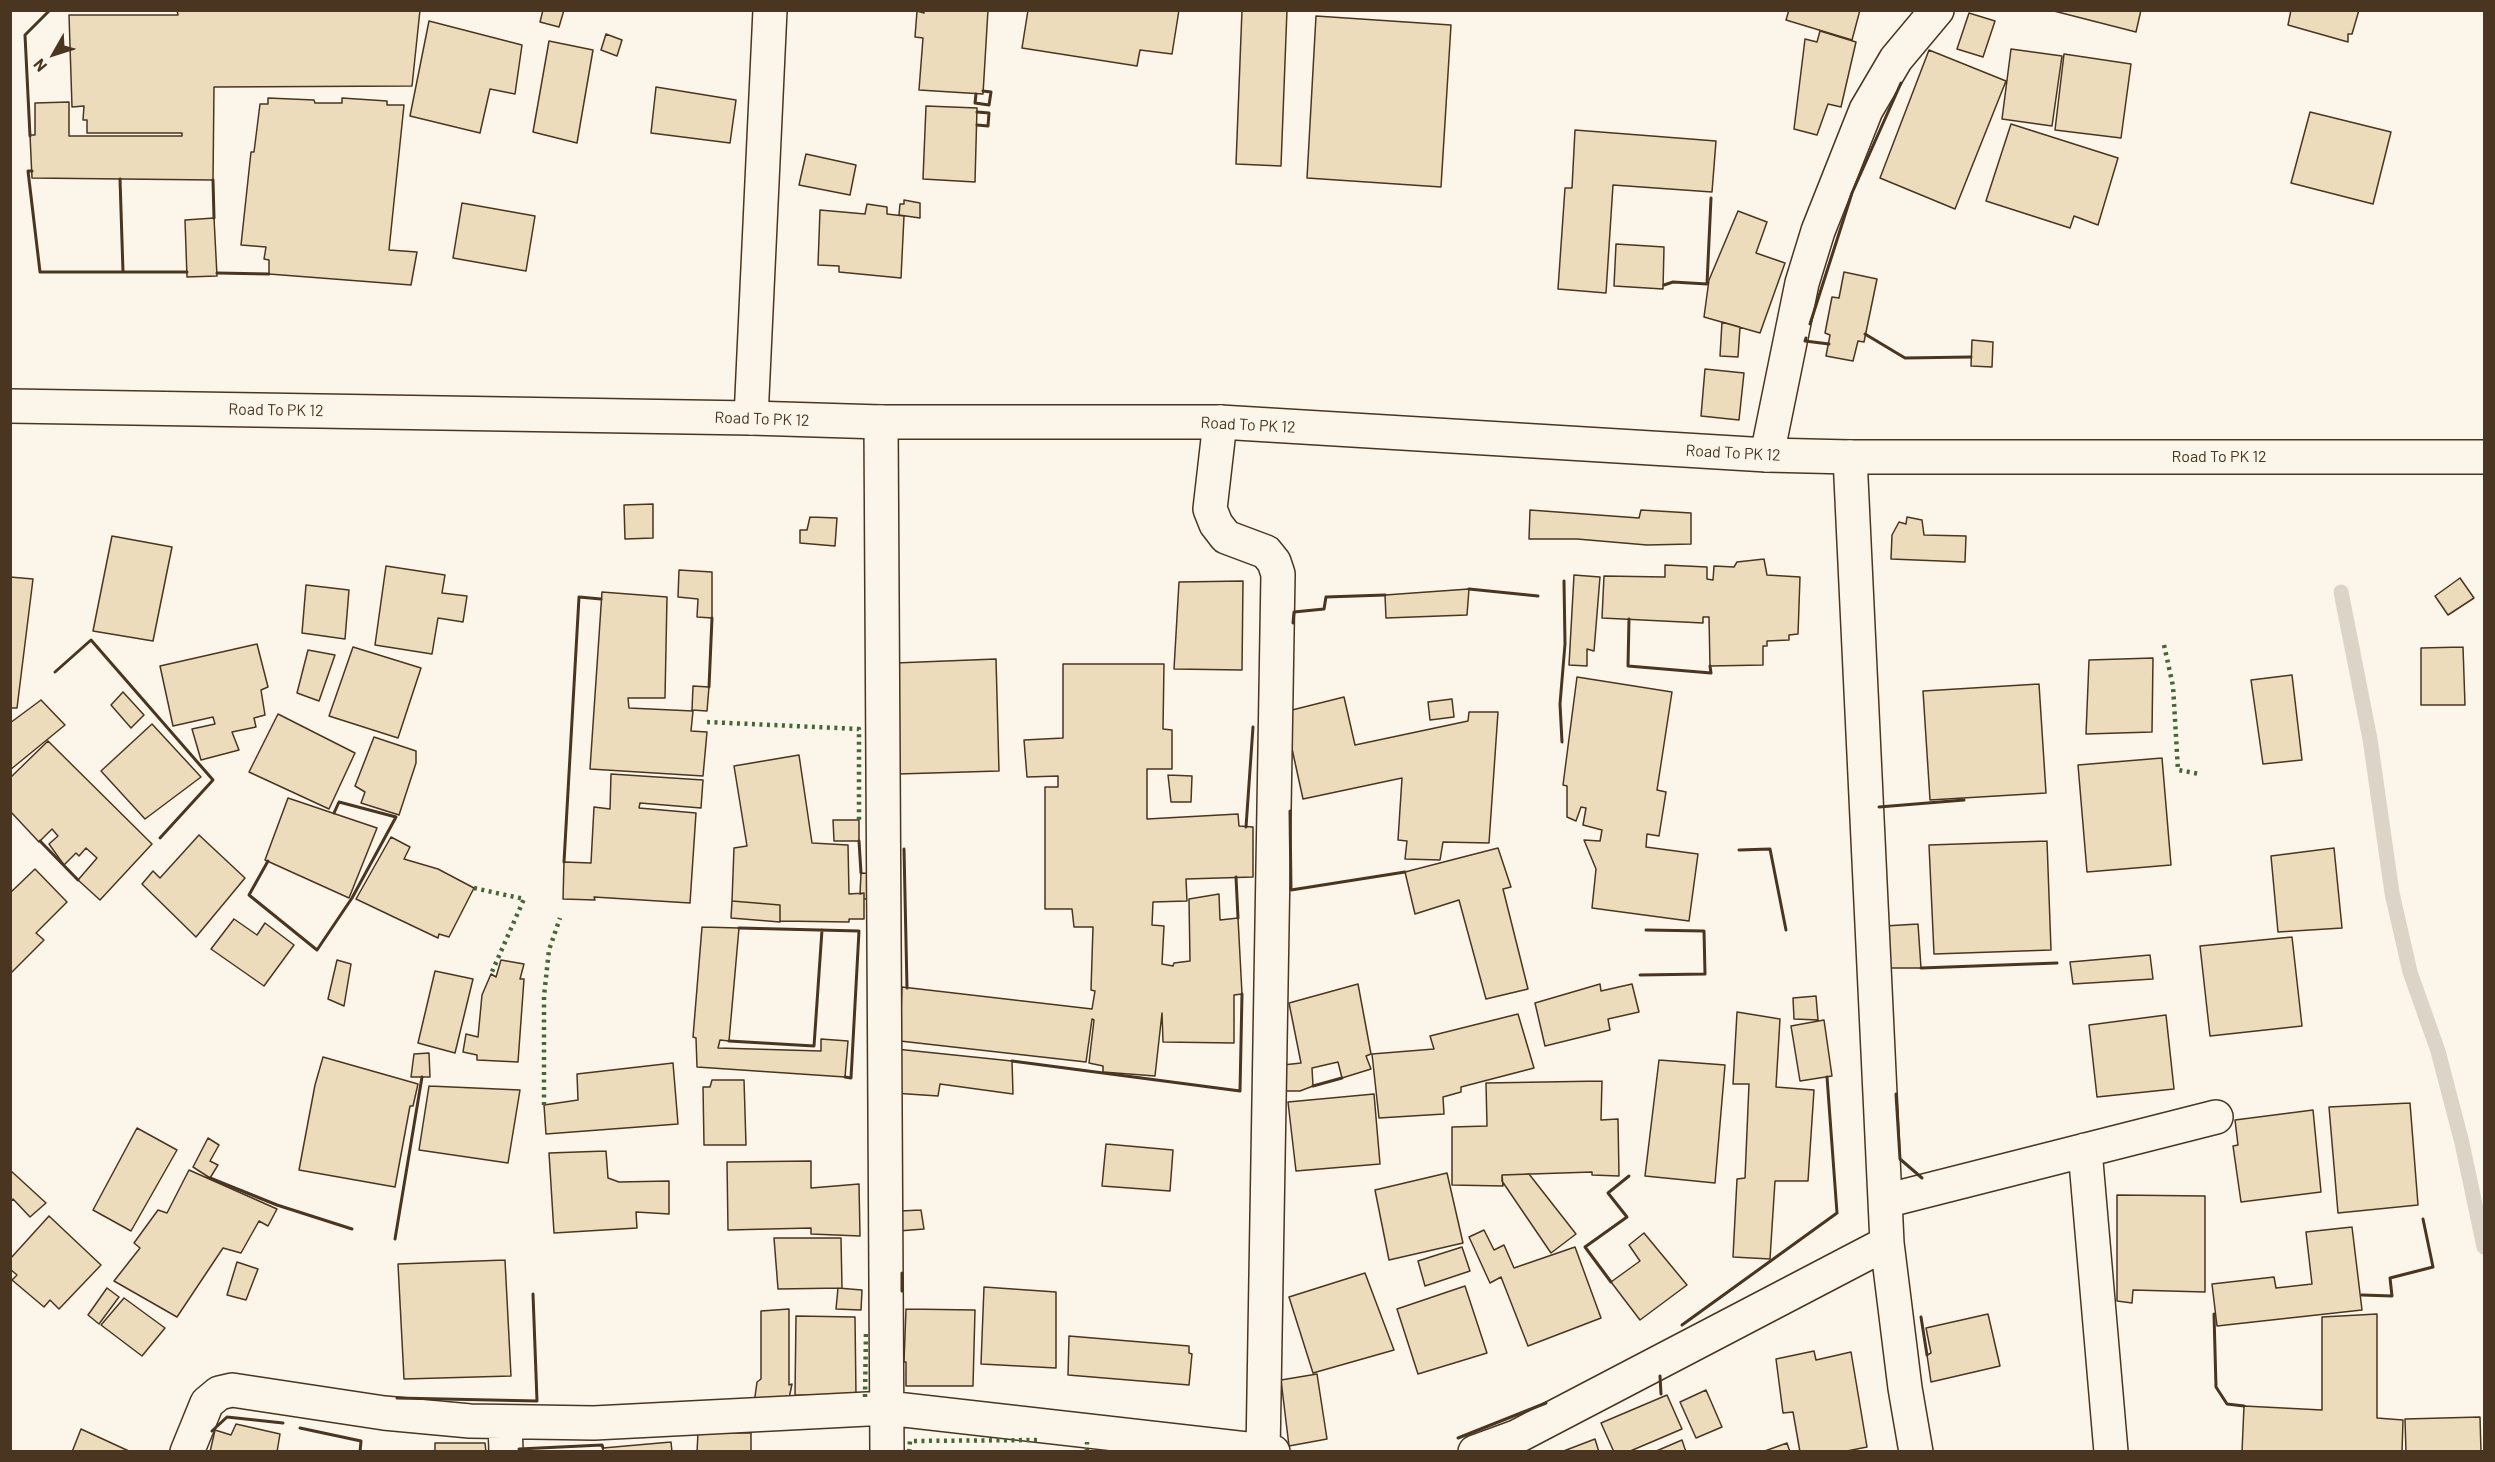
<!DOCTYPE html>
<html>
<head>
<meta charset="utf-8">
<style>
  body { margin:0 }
  #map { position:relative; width:2495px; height:1462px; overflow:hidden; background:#fbf6e9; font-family:Barlow,sans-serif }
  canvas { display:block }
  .frame { position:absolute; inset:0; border:12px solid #4a3520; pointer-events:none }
  .north { position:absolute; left:24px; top:24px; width:60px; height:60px; -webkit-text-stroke:4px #fbf6e9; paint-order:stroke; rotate:231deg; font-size:16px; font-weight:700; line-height:24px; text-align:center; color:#4a3520 }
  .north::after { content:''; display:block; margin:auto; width:21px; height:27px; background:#4a3520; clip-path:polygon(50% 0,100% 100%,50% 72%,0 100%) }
</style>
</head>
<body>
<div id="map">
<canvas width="2495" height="1462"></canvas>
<div class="frame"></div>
<div class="north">N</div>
</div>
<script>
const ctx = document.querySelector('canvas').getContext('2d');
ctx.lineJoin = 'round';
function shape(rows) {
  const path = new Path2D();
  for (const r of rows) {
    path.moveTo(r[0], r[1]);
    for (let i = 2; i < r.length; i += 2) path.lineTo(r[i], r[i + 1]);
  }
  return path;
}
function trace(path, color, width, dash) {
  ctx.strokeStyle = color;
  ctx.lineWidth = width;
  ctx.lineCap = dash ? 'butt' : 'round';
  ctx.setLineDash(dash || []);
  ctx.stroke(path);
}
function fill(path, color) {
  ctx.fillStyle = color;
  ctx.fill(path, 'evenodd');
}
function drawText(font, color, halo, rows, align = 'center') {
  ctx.font = font + ' Barlow,sans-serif';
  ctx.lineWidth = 4.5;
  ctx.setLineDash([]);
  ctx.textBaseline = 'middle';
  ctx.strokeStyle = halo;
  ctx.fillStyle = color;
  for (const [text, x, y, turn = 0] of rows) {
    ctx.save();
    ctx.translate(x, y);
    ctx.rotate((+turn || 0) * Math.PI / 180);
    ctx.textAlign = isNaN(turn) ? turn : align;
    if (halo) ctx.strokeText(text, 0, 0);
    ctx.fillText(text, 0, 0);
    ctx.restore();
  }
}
const stream = shape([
  [2341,592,2370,739,2392,893,2410,972,2438,1051,2462,1143,2484,1247]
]);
const building = shape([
  [177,10,420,10,412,86,214,87,213,180,32,178,30,135,35,135,35,103,69,102,69,136,182,136,182,133,87,133,87,120,83,120,84,106,72,107,69,15,178,15,177,10],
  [543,10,564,10,559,27,540,22,543,10],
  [924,10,988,10,983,94,919,90,923,38,915,37,917,11,924,13,924,10],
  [1028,10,1179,10,1172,54,1140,50,1137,66,1022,48,1028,10],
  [1242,10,1287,10,1281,166,1236,164,1242,10],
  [1789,10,1860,10,1852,40,1786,20,1789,10],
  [2050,10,2141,10,2136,32,2050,10],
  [2291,10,2359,10,2352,34,2348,34,2348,42,2288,25,2291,10],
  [1969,13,1995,21,1983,57,1957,49,1969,13],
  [1316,16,1451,25,1441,187,1307,178,1316,16],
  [429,21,522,45,515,94,490,89,480,133,410,116,429,21],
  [1820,31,1856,42,1841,107,1828,104,1817,135,1794,129,1805,39,1817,42,1820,31],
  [606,34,622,40,617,56,601,50,606,34],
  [549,41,593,50,577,143,533,132,549,41],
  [2011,49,2062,56,2052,126,2002,119,2011,49],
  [1929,50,2006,81,1955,209,1880,178,1929,50],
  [2064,54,2131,64,2121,138,2055,130,2064,54],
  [656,87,736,100,730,143,651,133,656,87],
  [268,98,314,100,315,103,342,103,342,98,387,101,387,105,404,105,389,250,417,252,411,285,269,274,269,260,264,259,266,247,241,245,251,152,254,152,260,104,268,104,268,98],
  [926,106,977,108,975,182,923,179,926,106],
  [2310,112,2391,132,2373,204,2291,183,2310,112],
  [2011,124,2118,158,2098,225,2074,216,2070,228,1986,201,2011,124],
  [1575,130,1716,141,1712,192,1613,185,1606,293,1558,289,1565,188,1572,188,1575,130],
  [806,154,856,165,850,195,799,185,806,154],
  [904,200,920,203,920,218,899,215,900,204,904,204,904,200],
  [462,203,535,216,526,271,453,258,462,203],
  [867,204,887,207,887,214,904,216,901,278,839,272,839,266,818,265,820,210,865,214,867,204],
  [1738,211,1767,222,1756,253,1785,263,1760,333,1704,317,1709,280,1738,211],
  [214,218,217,276,187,277,185,220,214,218],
  [1616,244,1664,247,1663,289,1614,286,1616,244],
  [1844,272,1877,279,1864,342,1858,341,1853,361,1826,356,1830,335,1825,333,1832,297,1839,298,1844,272],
  [1722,322,1740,327,1738,357,1720,356,1722,322],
  [1972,340,1993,342,1992,367,1971,366,1972,340],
  [1705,369,1744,373,1739,420,1701,416,1705,369],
  [653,504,653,538,625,539,624,505,653,504],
  [1530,510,1639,518,1641,510,1691,513,1691,544,1647,545,1577,539,1529,539,1530,510],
  [810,517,837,518,835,546,800,543,800,530,807,530,810,517],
  [1907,517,1922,520,1924,535,1966,536,1965,562,1891,559,1892,535,1899,522,1906,524,1907,517],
  [112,536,172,547,153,641,93,631,112,536],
  [1764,559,1767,575,1800,577,1798,634,1789,635,1789,640,1767,641,1767,646,1763,646,1763,665,1710,666,1709,617,1703,617,1703,623,1602,618,1604,576,1665,577,1665,565,1707,567,1707,579,1713,580,1714,566,1734,567,1737,562,1764,559],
  [386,566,445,575,442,593,467,596,463,622,438,618,432,654,375,645,386,566],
  [679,570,712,572,712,618,697,617,698,599,678,597,679,570],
  [1574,575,1600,577,1594,651,1587,649,1587,666,1569,665,1574,575],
  [10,577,33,579,17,708,10,708,10,577],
  [2460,578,2474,598,2448,615,2435,596,2460,578],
  [1243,581,1242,670,1174,669,1179,582,1243,581],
  [306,585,349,590,345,639,302,633,306,585],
  [1469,589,1467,615,1386,618,1385,595,1469,589],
  [602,592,667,597,665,698,628,698,629,708,693,711,691,731,707,732,703,776,590,769,602,592],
  [257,644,268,687,261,690,265,715,254,718,256,727,232,732,239,750,201,760,192,729,215,724,213,717,173,726,160,666,257,644],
  [353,647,421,668,398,738,329,716,353,647],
  [2463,647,2465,705,2421,705,2421,648,2463,647],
  [308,650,335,655,319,701,297,693,308,650],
  [2153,658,2152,732,2086,734,2089,660,2153,658],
  [996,659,999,771,898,774,895,663,996,659],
  [1063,664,1164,664,1163,729,1172,730,1172,769,1147,769,1147,819,1238,814,1239,826,1253,827,1253,877,1186,879,1187,901,1153,902,1152,925,1164,926,1162,964,1173,966,1174,963,1190,961,1189,899,1219,894,1220,920,1238,918,1242,994,1234,995,1234,1043,1163,1042,1162,1013,1155,1076,1103,1072,1103,1066,1089,1063,1094,1020,1092,1019,1086,1062,900,1041,902,987,1092,1009,1095,991,1091,990,1093,927,1074,927,1072,909,1045,909,1045,787,1058,787,1058,776,1027,777,1024,740,1063,738,1063,664],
  [2292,675,2302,760,2263,764,2251,680,2292,675],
  [1577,677,1672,692,1657,790,1666,792,1659,836,1647,834,1646,847,1698,854,1689,921,1592,908,1596,869,1584,840,1600,841,1602,830,1583,825,1586,808,1581,807,1576,821,1567,817,1567,786,1563,785,1577,677],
  [2039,684,2046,793,1930,800,1923,691,2039,684],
  [693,686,709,687,707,711,692,710,693,686],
  [123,692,144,715,131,728,111,705,123,692],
  [1344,697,1355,745,1468,721,1469,712,1498,712,1489,843,1443,842,1440,860,1405,859,1407,841,1398,840,1402,778,1303,799,1284,712,1344,697],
  [1452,699,1454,717,1430,720,1428,702,1452,699],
  [41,700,65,725,10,770,10,723,41,700],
  [278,714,355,753,329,809,249,772,278,714],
  [152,724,201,777,145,819,101,771,152,724],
  [374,737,416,751,416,763,399,815,361,803,365,792,355,786,374,737],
  [48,741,152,844,100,900,78,880,97,858,86,848,79,856,76,853,64,865,49,844,58,836,52,829,39,842,10,811,10,778,48,741],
  [799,755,812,843,848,845,849,894,864,893,864,919,849,919,849,922,780,921,780,905,732,901,734,848,747,846,734,766,799,755],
  [2162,758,2171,865,2087,872,2078,765,2162,758],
  [611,774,703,780,701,808,640,803,639,808,696,813,690,903,594,897,595,900,563,899,564,862,591,863,594,807,610,809,611,774],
  [1168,775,1192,776,1191,802,1171,802,1168,775],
  [288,798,377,828,349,898,265,860,288,798],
  [833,820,859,820,859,841,834,841,833,820],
  [199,835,245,878,196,937,142,884,153,871,160,878,199,835],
  [391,837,410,847,404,859,438,869,474,888,449,937,439,934,438,938,356,899,391,837],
  [2047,841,2051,950,1934,954,1929,845,2047,841],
  [1498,848,1511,887,1503,889,1528,989,1486,999,1459,900,1415,914,1405,872,1498,848],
  [2334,848,2342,928,2278,932,2271,856,2334,848],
  [35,869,67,902,36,933,44,940,10,974,10,893,35,869],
  [861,873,877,874,875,899,864,899,864,893,860,894,861,873],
  [732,901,780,905,780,922,731,918,732,901],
  [234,919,257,935,265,923,294,945,264,986,211,949,234,919],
  [1918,924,1921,968,1890,968,1885,926,1918,924],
  [702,927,739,928,729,1041,720,1040,718,1048,821,1051,821,1039,848,1041,845,1077,697,1067,696,1038,693,1037,702,927],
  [2292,937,2302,1026,2210,1036,2200,946,2292,937],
  [2150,955,2153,979,2073,984,2070,962,2150,955],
  [337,960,351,964,344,1006,328,999,337,960],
  [501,960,524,964,520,979,524,979,518,1062,477,1060,477,1055,463,1052,466,1034,478,1037,482,995,491,974,496,977,501,960],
  [435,971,473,979,455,1053,418,1043,435,971],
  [1358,984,1371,1054,1366,1056,1371,1069,1342,1078,1338,1062,1312,1068,1313,1086,1300,1091,1284,1091,1283,1065,1301,1063,1289,1003,1358,984],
  [1600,984,1601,991,1632,984,1639,1012,1608,1019,1610,1030,1545,1046,1535,1003,1600,984],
  [1816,996,1818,1020,1794,1019,1793,998,1816,996],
  [1737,1012,1780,1019,1776,1087,1814,1090,1808,1181,1775,1181,1770,1259,1733,1257,1737,1179,1745,1178,1749,1084,1733,1084,1737,1012],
  [1518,1014,1534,1068,1461,1087,1461,1092,1443,1097,1444,1114,1379,1118,1372,1054,1434,1049,1430,1036,1518,1014],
  [2166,1015,2174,1089,2097,1097,2089,1025,2166,1015],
  [1824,1020,1832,1076,1800,1081,1791,1026,1824,1020],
  [896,1049,1012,1061,1013,1094,940,1084,938,1096,893,1093,896,1049],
  [429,1053,430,1077,411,1077,414,1054,429,1053],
  [323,1057,418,1084,413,1106,410,1106,395,1187,299,1170,315,1085,323,1057],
  [1659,1060,1725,1065,1715,1183,1645,1176,1659,1060],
  [673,1063,678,1124,546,1134,544,1105,578,1100,577,1074,673,1063],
  [712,1080,744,1080,746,1145,704,1145,703,1087,710,1087,712,1080],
  [1602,1081,1601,1120,1618,1119,1619,1176,1592,1175,1592,1172,1502,1175,1503,1186,1452,1185,1452,1127,1487,1126,1486,1083,1602,1081],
  [429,1086,520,1090,508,1163,419,1150,429,1086],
  [1374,1094,1380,1164,1296,1171,1288,1102,1374,1094],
  [2410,1103,2418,1205,2338,1213,2329,1107,2410,1103],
  [2313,1110,2321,1192,2241,1202,2233,1146,2238,1145,2235,1120,2313,1110],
  [137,1128,177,1150,131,1231,93,1210,137,1128],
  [208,1138,219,1145,210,1161,218,1165,210,1178,193,1167,208,1138],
  [1106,1144,1173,1150,1170,1191,1102,1186,1106,1144],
  [606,1151,608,1178,619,1182,669,1181,669,1214,636,1212,637,1228,554,1233,549,1153,606,1151],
  [811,1161,811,1188,859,1184,860,1236,811,1234,811,1228,728,1230,727,1162,811,1161],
  [10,1170,46,1203,30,1217,13,1199,10,1202,10,1170],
  [189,1170,277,1209,268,1226,259,1221,241,1253,223,1248,177,1317,114,1281,140,1248,134,1243,158,1210,167,1213,189,1170],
  [1447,1173,1463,1243,1389,1260,1375,1190,1447,1173],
  [1529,1174,1576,1234,1551,1253,1502,1181,1502,1175,1529,1174],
  [2117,1195,2205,1196,2205,1292,2133,1290,2132,1303,2117,1301,2117,1195],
  [921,1210,924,1229,899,1231,900,1211,921,1210],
  [49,1216,101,1265,59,1309,50,1300,44,1307,12,1280,17,1275,10,1269,10,1259,49,1216],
  [2352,1227,2362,1310,2217,1326,2212,1284,2274,1277,2276,1288,2312,1284,2306,1232,2352,1227],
  [1484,1230,1494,1250,1504,1245,1514,1268,1575,1247,1601,1318,1528,1346,1501,1277,1490,1283,1469,1237,1484,1230],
  [1644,1233,1687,1285,1640,1320,1611,1282,1640,1261,1629,1245,1644,1233],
  [774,1238,841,1238,842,1288,778,1289,774,1238],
  [1462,1247,1470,1271,1425,1286,1418,1261,1462,1247],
  [505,1260,511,1376,404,1379,398,1264,505,1260],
  [237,1262,258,1269,246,1300,227,1295,237,1262],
  [1365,1273,1394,1350,1313,1373,1289,1297,1365,1273],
  [1465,1286,1487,1353,1418,1374,1397,1309,1465,1286],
  [984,1287,1056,1292,1056,1368,981,1364,984,1287],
  [107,1288,119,1297,99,1324,88,1315,107,1288],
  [838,1288,862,1290,861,1310,836,1309,838,1288],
  [124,1298,165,1328,142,1356,101,1325,124,1298],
  [789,1309,789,1385,792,1384,787,1408,754,1404,757,1382,761,1379,761,1311,789,1309],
  [906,1309,975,1310,973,1386,906,1386,906,1362,904,1362,906,1309],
  [1988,1314,2000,1366,1931,1382,1927,1355,1931,1353,1926,1328,1988,1314],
  [2377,1314,2377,1418,2403,1420,2402,1452,2242,1452,2244,1406,2322,1410,2322,1317,2377,1314],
  [796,1316,855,1317,856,1396,795,1395,796,1316],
  [1069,1336,1189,1346,1189,1353,1192,1354,1189,1385,1068,1375,1069,1336],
  [1814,1351,1816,1360,1851,1352,1867,1447,1842,1452,1800,1452,1793,1412,1783,1413,1776,1359,1814,1351],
  [1317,1374,1327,1439,1289,1446,1281,1380,1317,1374],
  [1706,1390,1722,1427,1696,1438,1680,1402,1706,1390],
  [1667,1395,1682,1429,1628,1452,1614,1452,1601,1423,1667,1395],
  [2480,1417,2481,1452,2406,1452,2405,1419,2480,1417],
  [236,1424,280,1434,277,1452,210,1452,215,1430,231,1435,236,1424],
  [81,1429,131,1452,72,1452,81,1429],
  [698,1433,751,1433,751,1452,697,1452,698,1433],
  [1595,1439,1599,1452,1561,1452,1595,1439],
  [1682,1440,1686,1452,1654,1452,1682,1440],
  [671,1442,672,1452,603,1452,603,1448,671,1442],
  [435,1443,485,1443,486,1452,435,1452,435,1443],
  [1787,1443,1790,1452,1762,1452,1787,1443]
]);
const minor = shape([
  [751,418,770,10],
  [881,422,887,1452],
  [1220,422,1210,509,1216,524,1226,537,1266,552,1274,562,1278,574,1263,1452],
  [1767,455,1802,283,1818,231,1866,110,1896,59,1937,10],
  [1850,457,1887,1243,1905,1388,1916,1452],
  [2085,1150,2111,1452],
  [1885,1201,2216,1117],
  [505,1422,506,1452],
  [187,1452,207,1403,219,1393,232,1390,384,1413,470,1421,594,1423,887,1408,1273,1452],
  [1475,1452,1516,1437,1887,1243]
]);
const major = shape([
  [10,406,751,418,881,422,1220,422,1767,455,1850,457,2484,457]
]);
const hedge = shape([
  [2164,645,2173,686,2178,770,2200,774],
  [707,722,859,729,859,820],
  [474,888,524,899,491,974],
  [544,1105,544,996,549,950,560,918],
  [865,1397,866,1330],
  [909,1452,910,1441,1037,1440],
  [1087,1452,1087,1442]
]);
const wall = shape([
  [976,94,975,103,989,105,991,92,983,91],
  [977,125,988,126,989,113,977,112],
  [30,136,25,35,50,10],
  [32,171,28,171,40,272,187,272],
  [120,179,123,272],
  [213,180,214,218],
  [217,273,269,274],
  [1664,285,1673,282,1707,284,1711,198],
  [1810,324,1852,193,1901,83],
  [1865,334,1905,358,1971,357],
  [1806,338,1805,341,1829,344],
  [1469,589,1538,596],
  [1629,619,1628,666,1711,673,1710,666],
  [1293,623,1294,612,1324,609,1326,597,1385,595],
  [55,672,91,640,213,780,160,838],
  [709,687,712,618],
  [1562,742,1560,704,1565,644,1564,581],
  [1879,807,1964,800],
  [1290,811,1291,890,1405,872],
  [1246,827,1253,727],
  [40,841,78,880],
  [859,841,861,873],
  [904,849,907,988],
  [1739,850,1770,849,1786,930],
  [268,861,249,895,317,950,352,898,396,817,339,802,334,813],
  [564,862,579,597,601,599],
  [1236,877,1238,918],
  [739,928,859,931,851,1078,845,1077],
  [1921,968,2057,963],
  [1640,975,1705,974,1704,931,1646,930],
  [729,1041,814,1046,822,930],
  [1012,1061,1240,1091,1242,994],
  [1313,1086,1342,1078],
  [1896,1094,1900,1159,1922,1178],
  [210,1178,277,1205,352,1229],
  [395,1239,422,1077],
  [1611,1282,1585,1247,1627,1217,1608,1193,1629,1176],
  [902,1291,902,1273],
  [2362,1295,2392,1296,2390,1278,2433,1267,2423,1219],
  [2214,1314,2216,1387,2227,1404,2244,1406],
  [1921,1317,1927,1355],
  [1682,1325,1837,1213,1827,1077],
  [1660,1376,1661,1394],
  [397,1398,537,1401,533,1294],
  [300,1428,361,1441,360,1452],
  [212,1431,227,1417,283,1423],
  [1458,1438,1546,1403],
  [519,1449,602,1445,603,1448]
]);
const streetNames = [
  ["Road To PK 12",276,410,1],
  ["Road To PK 12",762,419,2],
  ["Road To PK 12",1248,425,3],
  ["Road To PK 12",1733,453,3],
  ["Road To PK 12",2219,457]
];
trace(stream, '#dcd4c6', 15);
fill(building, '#ecdcbc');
trace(building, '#4a3520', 1.5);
trace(minor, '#4a3520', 36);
trace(major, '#4a3520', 36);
trace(minor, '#fbf6e9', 33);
trace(major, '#fbf6e9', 33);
trace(hedge, '#436837', 4.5, [3, 4.5]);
trace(wall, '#4a3520', 3);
drawText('16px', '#4a3520', '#fbf6e9', streetNames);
</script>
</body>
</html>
